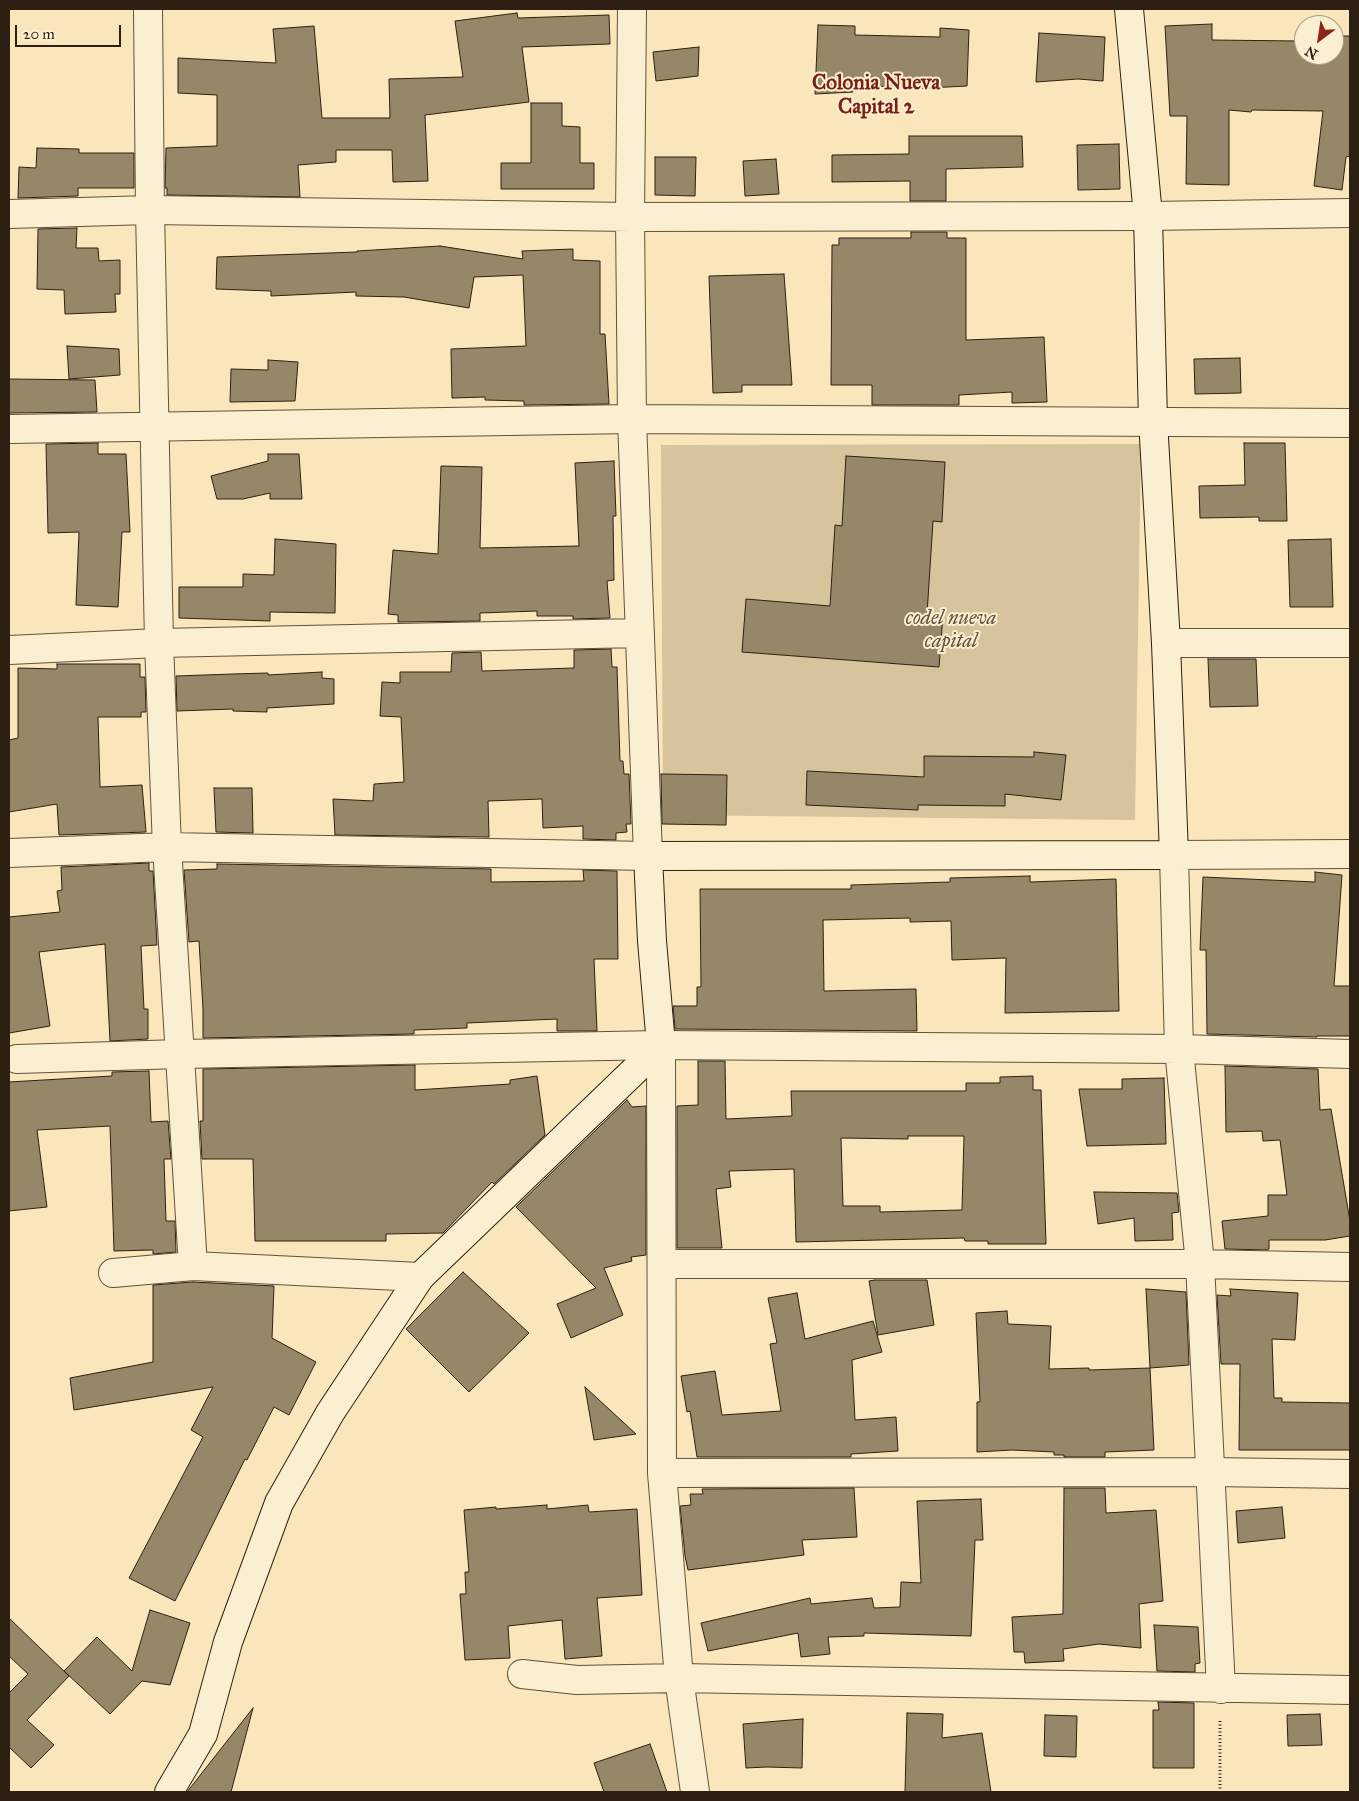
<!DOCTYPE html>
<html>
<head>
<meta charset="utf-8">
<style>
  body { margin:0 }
  #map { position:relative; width:1359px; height:1801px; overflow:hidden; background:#f9e6ba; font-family:"IM FELL Great Primer",serif }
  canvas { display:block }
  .frame { position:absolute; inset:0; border:10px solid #2d2012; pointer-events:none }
  .north { position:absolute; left:1294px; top:15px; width:50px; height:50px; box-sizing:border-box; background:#fbefd2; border:1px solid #a99c85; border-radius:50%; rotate:211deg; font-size:14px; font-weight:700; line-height:20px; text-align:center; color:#2d2012 }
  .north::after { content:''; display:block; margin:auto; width:18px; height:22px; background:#8f2418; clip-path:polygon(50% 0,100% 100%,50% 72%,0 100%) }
  .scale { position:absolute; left:15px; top:25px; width:106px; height:22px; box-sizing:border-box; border:2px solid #2d2012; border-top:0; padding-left:6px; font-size:15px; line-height:18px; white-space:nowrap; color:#2d2012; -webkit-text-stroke:4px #fbefd2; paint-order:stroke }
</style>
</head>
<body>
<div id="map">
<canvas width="1359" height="1801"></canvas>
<div class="frame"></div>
<div class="north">N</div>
<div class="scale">20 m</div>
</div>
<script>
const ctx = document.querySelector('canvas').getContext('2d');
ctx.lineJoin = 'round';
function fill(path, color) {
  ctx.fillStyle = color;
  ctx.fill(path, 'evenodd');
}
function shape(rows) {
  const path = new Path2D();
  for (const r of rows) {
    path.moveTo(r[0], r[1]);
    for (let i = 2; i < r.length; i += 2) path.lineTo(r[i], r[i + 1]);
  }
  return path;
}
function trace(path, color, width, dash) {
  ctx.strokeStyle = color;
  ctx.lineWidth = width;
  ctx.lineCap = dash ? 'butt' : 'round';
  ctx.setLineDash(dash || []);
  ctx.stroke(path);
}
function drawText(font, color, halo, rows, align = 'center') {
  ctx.font = font + ' "IM FELL Great Primer",serif';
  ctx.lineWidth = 4;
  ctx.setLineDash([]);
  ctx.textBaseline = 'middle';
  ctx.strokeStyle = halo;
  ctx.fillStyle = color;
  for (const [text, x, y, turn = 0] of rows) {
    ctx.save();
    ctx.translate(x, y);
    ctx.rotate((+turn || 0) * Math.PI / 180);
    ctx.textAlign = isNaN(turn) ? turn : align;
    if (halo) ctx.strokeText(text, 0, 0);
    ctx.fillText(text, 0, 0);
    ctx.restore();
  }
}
const green = shape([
  [1141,444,1135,820,663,815,661,445]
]);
const building = shape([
  [517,13,518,18,609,15,610,44,522,47,529,102,425,115,428,181,393,182,392,150,336,150,336,162,298,165,300,197,167,195,167,188,165,188,166,148,217,146,217,95,178,93,178,58,276,63,273,29,314,26,322,118,390,118,389,79,463,77,455,21,517,13],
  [1212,24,1212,40,1299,41,1299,34,1304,34,1304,55,1334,55,1334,34,1342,34,1342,36,1350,36,1350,156,1346,157,1342,190,1314,186,1323,111,1252,110,1251,112,1229,110,1229,185,1186,184,1187,116,1170,116,1165,26,1212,24],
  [818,25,855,26,855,35,940,37,940,28,969,30,967,86,908,89,908,87,853,86,853,92,815,94,818,25],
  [1039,33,1105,37,1103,81,1078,79,1036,82,1039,33],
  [699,47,698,76,656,81,653,52,699,47],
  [531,103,562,103,562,126,580,127,580,163,594,163,594,189,501,189,501,163,531,163,531,103],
  [909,136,1022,136,1023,167,946,169,946,201,910,201,910,181,832,182,832,155,909,154,909,136],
  [1119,144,1120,189,1078,190,1077,145,1119,144],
  [37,148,79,149,79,153,134,153,134,188,78,188,78,196,18,198,19,167,36,168,37,148],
  [655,157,696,157,695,196,655,195,655,157],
  [776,159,779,194,745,196,743,161,776,159],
  [77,228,76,248,98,248,99,261,120,260,120,294,115,294,116,312,65,314,64,290,37,289,38,229,77,228],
  [911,232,947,232,947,238,966,238,966,340,1044,337,1047,402,1012,403,1012,392,959,395,959,405,872,405,872,385,831,385,832,245,839,245,839,238,911,238,911,232],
  [440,246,523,259,522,251,573,249,573,260,600,261,600,334,605,334,609,404,524,405,524,401,485,400,485,397,452,398,451,349,526,346,523,275,474,277,469,308,404,297,356,296,356,292,271,296,271,291,216,289,217,257,357,252,357,251,440,246],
  [784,274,792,385,742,385,742,392,713,393,709,276,784,274],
  [67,346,119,349,120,375,69,379,67,346],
  [1240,358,1241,393,1195,394,1194,359,1240,358],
  [268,360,298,362,295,401,230,402,231,369,268,370,268,360],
  [9,379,95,380,97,412,9,413,9,379],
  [98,443,98,454,126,454,130,532,122,532,118,607,76,605,79,532,48,533,46,444,98,443],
  [1244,443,1285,443,1287,521,1259,521,1259,517,1200,518,1199,486,1245,485,1244,443],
  [268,454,299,454,302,499,270,499,270,493,243,499,217,499,211,476,268,461,268,454],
  [846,456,945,462,942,522,933,521,927,614,943,615,939,667,742,652,746,599,830,606,835,525,842,526,846,456],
  [614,461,616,516,613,516,614,580,607,581,610,618,573,619,573,616,537,616,537,611,480,613,480,621,398,622,398,615,388,614,393,550,438,554,441,466,482,467,480,548,579,546,575,463,614,461],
  [275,539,336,544,335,613,270,612,270,621,179,618,179,587,243,587,243,574,274,575,275,539],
  [1331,539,1333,607,1290,607,1288,540,1331,539],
  [611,649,612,667,617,667,620,761,623,761,624,774,629,774,631,824,626,824,627,832,616,833,616,840,583,839,583,826,543,828,542,799,488,801,489,837,335,835,333,799,373,801,374,784,404,782,401,717,380,716,382,682,400,683,400,672,451,672,452,653,481,652,482,671,574,668,574,650,611,649],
  [1208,659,1256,659,1258,706,1210,707,1208,659],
  [57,664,140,664,140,677,145,677,146,712,141,712,141,717,98,717,100,787,142,785,146,832,59,835,57,804,9,812,9,740,18,738,18,668,57,669,57,664],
  [322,672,322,678,334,679,334,704,267,708,267,712,233,711,233,709,177,711,176,676,233,674,268,673,268,675,322,672],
  [1034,752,1066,755,1061,800,1005,794,1005,806,918,805,918,810,806,805,807,771,924,777,924,756,1034,757,1034,752],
  [661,774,727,775,726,825,662,824,661,774],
  [214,788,252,788,253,833,216,832,214,788],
  [149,863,149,871,153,871,157,945,141,946,144,1009,148,1009,148,1039,110,1041,105,944,39,952,50,1026,9,1033,9,917,60,912,57,891,62,890,61,867,149,863],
  [217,864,491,869,491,882,584,881,583,870,617,871,618,959,594,959,597,1031,557,1031,557,1019,467,1023,467,1028,414,1030,414,1034,203,1038,203,1009,199,941,189,942,184,870,217,869,217,864],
  [1315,872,1342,875,1334,986,1350,986,1350,1036,1317,1036,1317,1037,1207,1034,1206,950,1200,950,1203,877,1315,882,1315,872],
  [1030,876,1030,882,1116,879,1119,1011,1005,1013,1006,958,952,960,951,921,910,922,910,918,823,920,824,991,916,989,917,1031,675,1029,673,1006,697,1006,697,987,701,987,700,889,851,889,851,885,950,882,950,878,1030,876],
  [698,1061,725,1061,726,1119,792,1116,791,1091,966,1091,966,1083,1000,1083,1000,1077,1033,1076,1033,1090,1041,1090,1046,1244,988,1244,988,1241,965,1241,964,1238,796,1242,794,1169,729,1171,731,1187,716,1189,722,1248,677,1248,677,1106,698,1105,698,1061],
  [908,1136,964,1136,962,1210,880,1212,880,1206,843,1206,841,1138,908,1139,908,1136],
  [415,1065,415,1090,510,1084,510,1080,537,1076,545,1135,494,1184,492,1182,443,1233,386,1234,386,1241,255,1241,253,1159,202,1159,200,1121,203,1121,203,1069,415,1065],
  [1225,1066,1318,1069,1320,1110,1331,1109,1350,1221,1350,1236,1325,1240,1269,1240,1269,1249,1267,1250,1225,1249,1222,1221,1268,1216,1268,1195,1287,1195,1280,1140,1263,1141,1262,1131,1226,1132,1225,1066],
  [149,1071,151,1122,168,1121,171,1159,164,1159,166,1221,175,1221,176,1252,153,1254,153,1250,114,1251,110,1126,37,1130,47,1207,9,1211,9,1082,112,1076,112,1072,149,1071],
  [1164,1078,1166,1144,1087,1146,1079,1089,1122,1089,1122,1079,1164,1078],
  [627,1100,632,1107,646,1106,646,1255,631,1257,632,1261,604,1268,623,1315,571,1338,557,1304,596,1288,516,1207,627,1100],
  [1094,1192,1177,1193,1179,1212,1172,1213,1173,1240,1135,1241,1134,1218,1098,1224,1094,1192],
  [463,1272,529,1333,469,1392,406,1329,463,1272],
  [875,1280,927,1280,934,1325,878,1335,869,1281,875,1280],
  [193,1282,274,1286,272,1338,316,1362,289,1415,274,1407,247,1460,245,1459,175,1601,129,1578,203,1437,191,1430,213,1387,74,1410,70,1378,153,1362,153,1285,193,1282],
  [1146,1289,1186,1292,1189,1365,1150,1368,1146,1289],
  [1230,1289,1298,1293,1295,1340,1272,1339,1274,1398,1282,1398,1282,1402,1350,1403,1350,1450,1239,1450,1240,1364,1221,1364,1217,1295,1231,1296,1230,1289],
  [797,1293,805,1339,873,1321,882,1352,852,1360,855,1420,896,1417,898,1451,851,1454,851,1457,697,1457,690,1411,687,1412,681,1376,715,1371,722,1415,781,1411,770,1344,777,1343,768,1298,797,1293],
  [1007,1311,1008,1324,1051,1326,1049,1369,1089,1368,1089,1370,1150,1368,1154,1450,1105,1452,1105,1457,1064,1457,1064,1455,1054,1455,1054,1452,1012,1450,977,1452,977,1402,980,1402,976,1313,1007,1311],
  [585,1387,636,1434,594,1440,585,1387],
  [854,1488,857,1537,802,1540,804,1555,688,1570,685,1556,680,1506,691,1505,690,1494,703,1494,702,1489,854,1488],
  [1064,1488,1105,1488,1106,1513,1156,1510,1163,1601,1139,1604,1141,1648,1099,1644,1063,1649,1064,1661,1025,1663,1024,1652,1014,1652,1012,1617,1063,1614,1064,1488],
  [981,1499,983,1540,975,1540,971,1636,864,1633,864,1636,828,1637,830,1654,801,1657,798,1633,708,1651,701,1623,810,1598,811,1604,872,1598,874,1608,900,1607,901,1582,921,1583,917,1501,981,1499],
  [547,1505,547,1509,588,1505,589,1512,637,1509,642,1595,597,1598,602,1656,565,1659,562,1620,508,1626,510,1658,465,1660,460,1594,466,1594,465,1572,469,1572,464,1510,496,1507,496,1509,547,1505],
  [1282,1507,1285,1538,1238,1543,1236,1511,1282,1507],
  [150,1610,190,1623,170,1685,142,1681,110,1714,64,1671,97,1637,132,1671,150,1610],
  [9,1618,69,1676,27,1720,54,1745,31,1768,9,1747,9,1693,28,1674,9,1656,9,1618],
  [1154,1625,1198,1627,1200,1663,1195,1664,1195,1672,1157,1671,1154,1625],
  [1158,1702,1194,1703,1194,1768,1153,1768,1153,1710,1159,1710,1158,1702],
  [253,1708,231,1792,187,1792,253,1708],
  [907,1713,943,1714,942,1738,982,1733,991,1792,905,1792,907,1713],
  [1320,1714,1322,1745,1288,1746,1287,1715,1320,1714],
  [1045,1715,1077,1716,1076,1757,1044,1756,1045,1715],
  [803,1719,802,1768,767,1767,746,1768,743,1724,803,1719],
  [650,1744,667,1792,604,1792,594,1763,650,1744]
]);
const path = shape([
  [1220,1792,1220,1719]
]);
const street = shape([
  [148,9,150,210,159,643,167,847,193,1266,420,1277],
  [9,214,150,210,630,217,1148,216,1350,213],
  [9,429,632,419,1350,423],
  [1166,643,1350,643],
  [9,650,159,643,640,633],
  [9,853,167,847,648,856,632,419,630,217,632,9],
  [661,1045,662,1473,679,1678,695,1792],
  [17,1059,180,1054,661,1045,1179,1049,1350,1054],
  [662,1264,1200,1264,1350,1267],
  [113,1273,193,1266],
  [662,1473,1210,1472,1350,1474],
  [522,1674,577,1680,679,1678,1350,1690],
  [1221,1689,1200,1264,1179,1049,1174,855,1350,854]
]);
const secondary = shape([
  [169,1792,203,1734,228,1642,279,1503,330,1413,420,1277,661,1045,652,941,648,856,1174,855,1166,643,1153,421,1148,216,1129,9]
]);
const parkNames = [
  ["codel nueva",951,619],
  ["capital",951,642]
];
const neighbourhoodNames = [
  ["Colonia Nueva",876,84],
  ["Capital 2",876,108]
];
fill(green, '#d6c49d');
fill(building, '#978769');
trace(building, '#2d2012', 1);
trace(street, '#60523c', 30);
trace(secondary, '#2d2012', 30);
trace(path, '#2d2012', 3, [1, 2.5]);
trace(street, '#fbefd2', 28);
trace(secondary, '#fbefd2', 28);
drawText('italic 20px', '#60513c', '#fbefd2', parkNames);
drawText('bold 21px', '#7a1f14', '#fbefd2', neighbourhoodNames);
</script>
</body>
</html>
